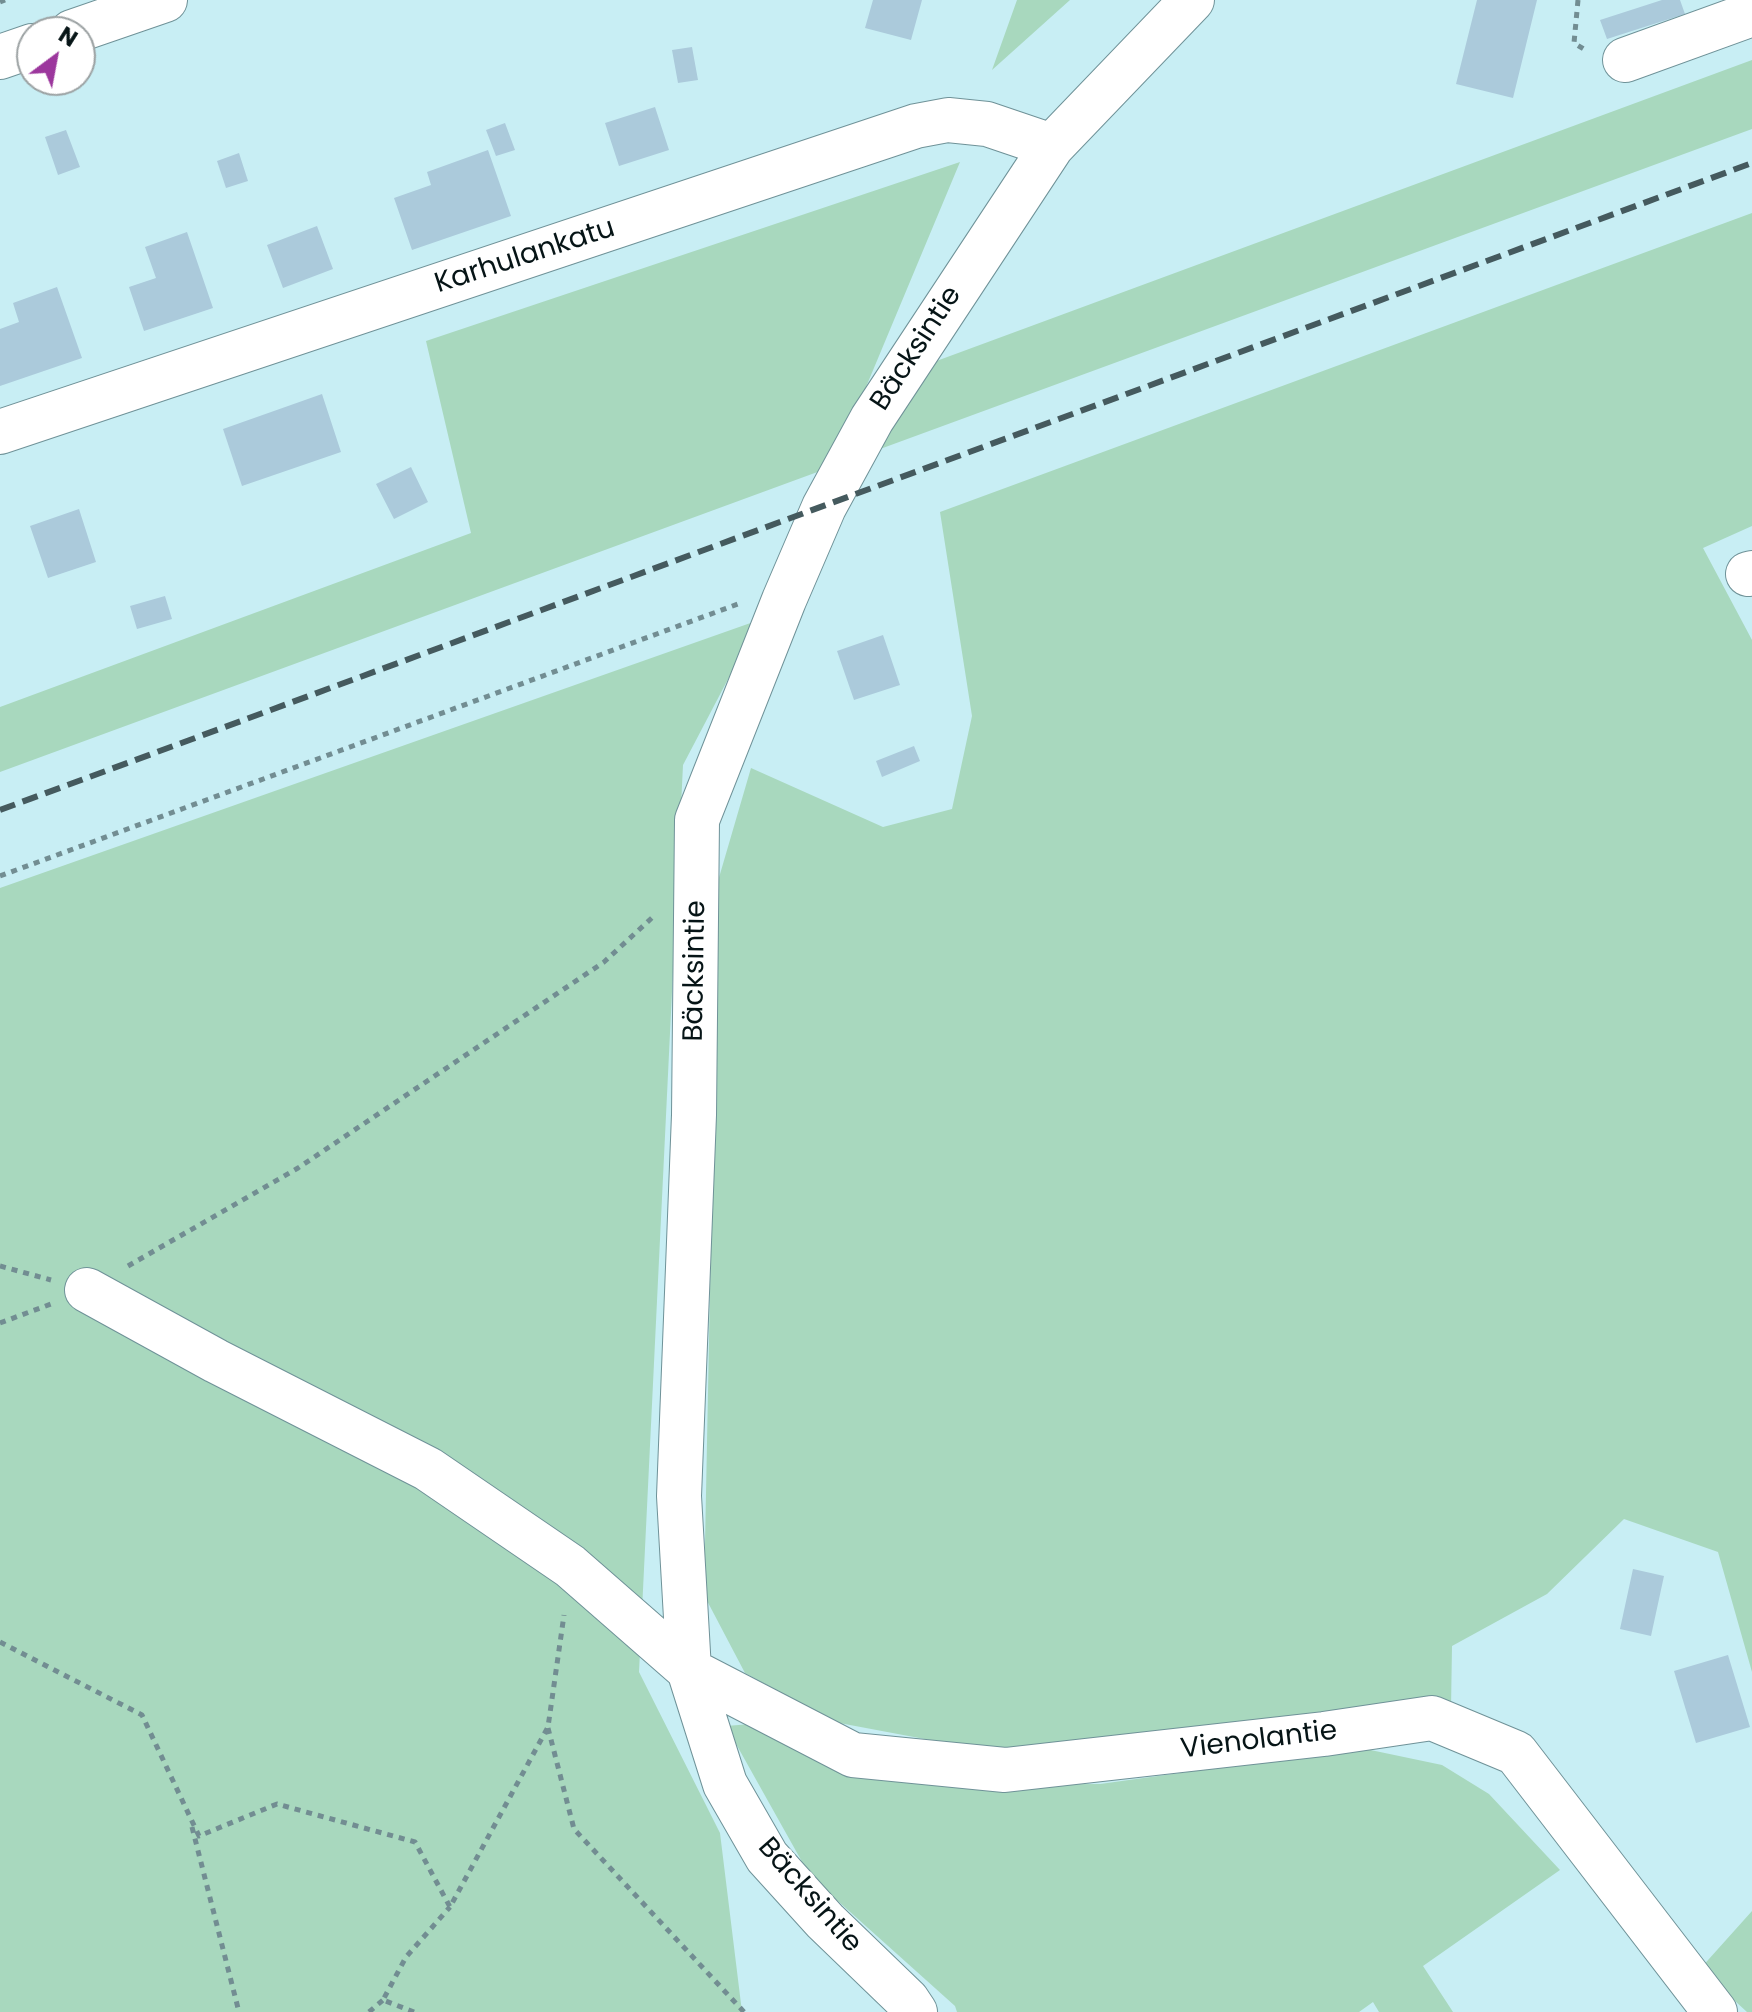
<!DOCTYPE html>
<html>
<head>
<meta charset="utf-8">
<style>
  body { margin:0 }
  #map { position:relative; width:1752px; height:2012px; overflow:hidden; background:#c8eef4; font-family:Poppins,sans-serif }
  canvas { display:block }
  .north { position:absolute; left:16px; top:16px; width:80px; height:80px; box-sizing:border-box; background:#fff; border:2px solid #9ba1a2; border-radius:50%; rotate:32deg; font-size:22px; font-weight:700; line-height:32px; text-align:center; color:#061416 }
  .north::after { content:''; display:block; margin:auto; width:28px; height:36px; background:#9c379d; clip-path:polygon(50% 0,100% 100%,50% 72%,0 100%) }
</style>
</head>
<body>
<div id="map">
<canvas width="1752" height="2012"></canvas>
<div class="north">N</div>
</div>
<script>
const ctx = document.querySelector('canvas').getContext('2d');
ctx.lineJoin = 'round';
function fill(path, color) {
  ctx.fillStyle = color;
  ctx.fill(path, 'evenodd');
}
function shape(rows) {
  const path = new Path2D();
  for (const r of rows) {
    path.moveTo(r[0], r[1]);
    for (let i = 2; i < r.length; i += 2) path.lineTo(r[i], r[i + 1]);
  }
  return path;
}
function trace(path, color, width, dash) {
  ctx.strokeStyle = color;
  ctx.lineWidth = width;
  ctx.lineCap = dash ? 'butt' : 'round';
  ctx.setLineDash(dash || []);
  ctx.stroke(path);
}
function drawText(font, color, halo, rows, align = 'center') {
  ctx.font = font + ' Poppins,sans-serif';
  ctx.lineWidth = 7;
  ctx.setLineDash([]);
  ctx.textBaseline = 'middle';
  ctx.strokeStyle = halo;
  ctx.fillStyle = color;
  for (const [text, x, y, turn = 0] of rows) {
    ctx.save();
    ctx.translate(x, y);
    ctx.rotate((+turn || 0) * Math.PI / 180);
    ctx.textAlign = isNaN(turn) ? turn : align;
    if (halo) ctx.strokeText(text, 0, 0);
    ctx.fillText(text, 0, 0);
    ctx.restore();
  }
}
const green = shape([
  [1017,0,1070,0,992,70],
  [1752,60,1752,129,0,772,0,707,471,533,426,341,960,162,866,387],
  [1752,213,1752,526,1703,548,1752,640,1752,1672,1718,1552,1624,1519,1547,1594,1452,1646,1451,1709,999,1753,834,1722,745,1673,704,1595,718,881,751,768,883,827,952,809,972,716,940,512],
  [759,620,683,765,639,1672,720,1833,742,2012,0,2012,0,888],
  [751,1724,936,1785,1100,1784,1361,1748,1442,1765,1489,1794,1560,1870,1423,1966,1453,2012,1379,2012,1373,2002,1359,2012,957,2012,955,2006,810,1876,726,1726],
  [1752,1911,1752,2012,1747,2012,1700,1969]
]);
const building = shape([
  [873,0,922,0,911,40,865,28],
  [1477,0,1537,0,1513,98,1456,84],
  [1662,0,1680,0,1685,14,1607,39,1600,20],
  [692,47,698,80,678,83,672,50],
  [655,107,669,150,619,166,605,123],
  [505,123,515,150,496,156,486,130],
  [66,130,80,167,58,175,45,137],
  [488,150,511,216,412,250,394,198,431,185,427,172],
  [239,153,248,181,226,188,217,161],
  [317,226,333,269,283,288,267,245],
  [187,232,213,308,144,331,129,287,156,278,145,247],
  [57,287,82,358,0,386,0,329,19,322,13,303],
  [322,394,341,452,242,486,223,429],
  [411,467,428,502,394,519,376,484],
  [79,509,96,562,48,578,30,526],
  [165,596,172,619,137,629,130,606],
  [883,635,900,685,854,700,837,651],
  [914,746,920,761,882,777,876,761],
  [1633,1569,1664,1576,1651,1636,1620,1629],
  [1728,1655,1750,1727,1696,1743,1674,1671]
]);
const path = shape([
  [1578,0,1574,43,1587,51],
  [0,2,5,0],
  [0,876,738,604],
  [0,1266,51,1280],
  [128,1266,298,1168,604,962,655,915],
  [0,1323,51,1304],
  [0,1642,142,1715,199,1836,277,1804,415,1842,450,1907,548,1727,564,1615],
  [548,1728,574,1829,744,2012],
  [192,1827,239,2012],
  [369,2012,383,2000],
  [414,2012,383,2000,406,1957,450,1907]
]);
const minor = shape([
  [72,32,165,0],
  [0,57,32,46],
  [1625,60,1752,14],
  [0,432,916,126,948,120,987,124,1052,146],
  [1748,574,1752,573],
  [87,1290,216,1361,428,1469,570,1566,689,1670,853,1755,1005,1770,1324,1734,1432,1718,1516,1753,1715,2012],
  [915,2012,907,2000,825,1921,767,1857,725,1784,689,1670,679,1496,694,1115,697,820,784,600,824,507,872,419,1052,146,1192,0]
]);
const rail = shape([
  [0,810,1752,163]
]);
const streetNames = [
  ["Karhulankatu",525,257,-18],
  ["Bäcksintie",917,349,-57],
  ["Bäcksintie",696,971,-89],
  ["Vienolantie",1259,1741,-7],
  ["Bäcksintie",809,1896,49]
];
fill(green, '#a8d8be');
fill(building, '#abcadb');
trace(minor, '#6f9298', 46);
trace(path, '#728d92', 5, [6, 6]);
trace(minor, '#fff', 44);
trace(rail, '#455a5e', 6, [16, 8]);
drawText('28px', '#061416', '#fff', streetNames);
</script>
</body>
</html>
